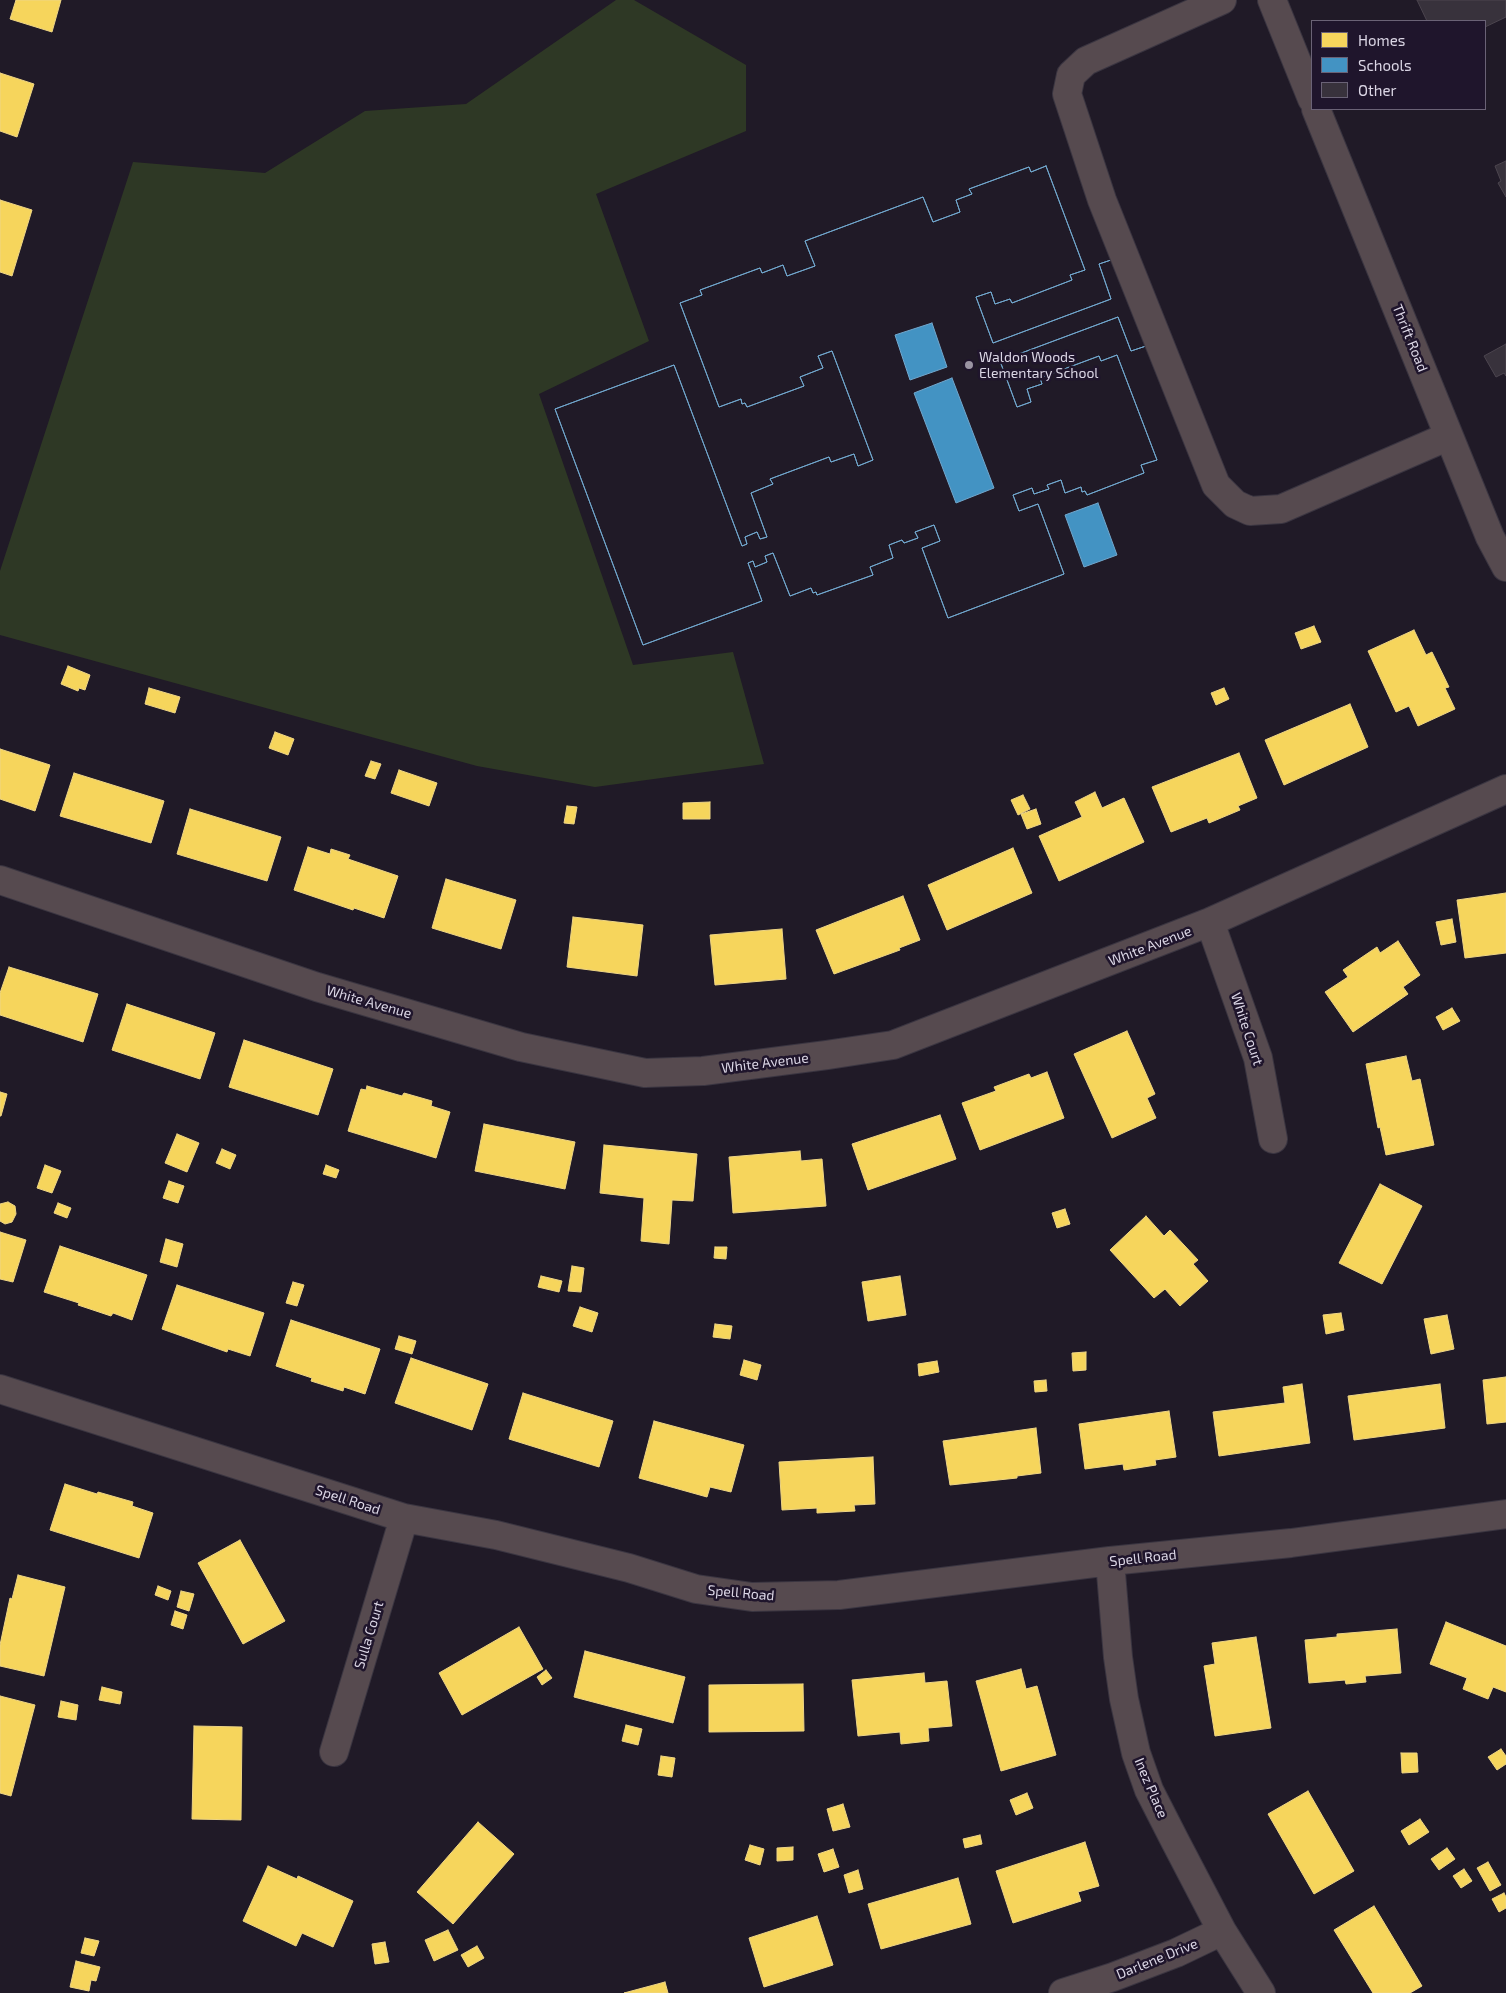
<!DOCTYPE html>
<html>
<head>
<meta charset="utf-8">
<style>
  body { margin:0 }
  #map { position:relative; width:1506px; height:1993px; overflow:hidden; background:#201a27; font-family:"Exo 2",sans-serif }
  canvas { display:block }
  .legend { position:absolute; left:1311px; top:20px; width:175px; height:90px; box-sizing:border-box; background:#1f152c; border:1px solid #6a6276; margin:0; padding:6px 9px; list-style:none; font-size:15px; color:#dbd6e5 }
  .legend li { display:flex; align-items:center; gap:10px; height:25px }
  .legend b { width:25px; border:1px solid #6a6276 }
</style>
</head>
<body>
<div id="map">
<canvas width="1506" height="1993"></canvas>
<ul class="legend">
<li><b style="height:14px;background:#f6d55c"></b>Homes</li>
<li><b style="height:14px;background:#4393c3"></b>Schools</li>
<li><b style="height:14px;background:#38323c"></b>Other</li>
</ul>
</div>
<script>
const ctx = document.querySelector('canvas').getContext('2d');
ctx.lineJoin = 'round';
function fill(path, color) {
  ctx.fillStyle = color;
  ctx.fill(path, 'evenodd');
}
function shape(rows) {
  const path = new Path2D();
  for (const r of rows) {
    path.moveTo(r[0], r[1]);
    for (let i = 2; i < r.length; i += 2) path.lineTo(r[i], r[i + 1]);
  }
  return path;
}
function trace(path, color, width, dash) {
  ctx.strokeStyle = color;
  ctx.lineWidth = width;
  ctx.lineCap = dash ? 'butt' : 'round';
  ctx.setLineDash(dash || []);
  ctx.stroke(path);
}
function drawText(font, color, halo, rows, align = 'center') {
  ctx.font = font + ' "Exo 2",sans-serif';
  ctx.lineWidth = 5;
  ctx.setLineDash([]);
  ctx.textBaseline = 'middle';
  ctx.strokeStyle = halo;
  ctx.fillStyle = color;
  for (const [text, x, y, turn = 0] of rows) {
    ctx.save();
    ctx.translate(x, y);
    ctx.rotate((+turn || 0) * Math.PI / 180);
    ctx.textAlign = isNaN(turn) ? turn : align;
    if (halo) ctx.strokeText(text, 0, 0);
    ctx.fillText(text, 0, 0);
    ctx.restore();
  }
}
const green = shape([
  [616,0,634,0,746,65,746,131,596,194,649,341,539,394,633,665,733,652,764,764,595,787,477,766,0,635,0,571,133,162,265,173,365,111,466,104]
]);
const homes = shape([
  [16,0,61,0,52,32,10,19,16,0],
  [0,73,34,84,17,137,0,131,0,73],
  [0,200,32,210,12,276,0,272,0,200],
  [1314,626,1321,642,1301,649,1295,633,1314,626],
  [1414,630,1426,655,1432,652,1449,687,1445,688,1455,709,1418,726,1409,706,1396,712,1368,651,1414,630],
  [68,666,90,675,85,690,79,688,78,691,61,684,68,666],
  [149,688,180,697,175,713,145,704,149,688],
  [1224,688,1229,699,1216,705,1211,693,1224,688],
  [1350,704,1368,747,1284,785,1265,740,1350,704],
  [275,732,294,739,288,755,269,748,275,732],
  [0,749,50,765,35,811,0,799,0,749],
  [1239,753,1257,798,1238,806,1240,810,1209,823,1207,818,1171,832,1152,787,1239,753],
  [371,761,381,764,375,779,365,776,371,761],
  [399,770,437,783,429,806,391,793,399,770],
  [74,773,164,801,151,843,60,816,74,773],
  [1095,792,1102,808,1124,798,1144,842,1059,881,1039,836,1082,817,1075,802,1095,792],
  [1023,795,1030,809,1018,815,1011,800,1023,795],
  [710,802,710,819,683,819,683,803,710,802],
  [567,806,577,807,574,824,564,823,567,806],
  [190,809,281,837,267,881,177,854,190,809],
  [1036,809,1041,824,1027,829,1021,814,1036,809],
  [308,847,330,854,331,849,350,855,348,859,398,876,384,918,354,908,353,910,294,890,308,847],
  [1013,848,1032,893,947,930,928,885,1013,848],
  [446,879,516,900,501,949,432,928,446,879],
  [1506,893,1506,953,1465,958,1457,900,1506,893],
  [903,896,920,940,899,948,900,950,834,974,816,930,903,896],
  [573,917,643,925,637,976,567,967,573,917],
  [1452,919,1456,942,1441,945,1436,922,1452,919],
  [782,929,786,979,715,985,710,935,782,929],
  [1398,941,1420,975,1403,987,1408,994,1353,1032,1325,992,1348,977,1343,970,1377,947,1380,953,1398,941],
  [9,967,98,994,83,1042,0,1015,0,993,9,967],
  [127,1004,215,1033,200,1079,112,1050,127,1004],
  [1452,1008,1460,1021,1443,1030,1436,1017,1452,1008],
  [1127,1031,1155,1094,1147,1098,1156,1118,1112,1138,1074,1054,1127,1031],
  [244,1040,333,1069,318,1115,229,1087,244,1040],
  [1406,1056,1412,1081,1420,1079,1434,1145,1386,1155,1380,1127,1378,1128,1366,1064,1406,1056],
  [1047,1072,1064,1118,980,1150,962,1103,996,1091,994,1087,1029,1074,1031,1078,1047,1072],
  [367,1086,402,1096,404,1093,432,1101,431,1106,450,1112,436,1158,348,1131,361,1089,366,1090,367,1086],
  [0,1092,7,1094,1,1116,0,1116,0,1092],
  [940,1115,956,1159,868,1190,852,1144,940,1115],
  [484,1124,575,1142,565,1189,475,1171,484,1124],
  [177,1134,199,1143,187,1172,165,1163,177,1134],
  [604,1145,697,1154,693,1201,672,1200,669,1244,641,1241,644,1198,600,1193,604,1145],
  [222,1149,236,1155,230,1169,216,1163,222,1149],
  [800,1151,801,1161,822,1159,826,1206,733,1213,729,1157,800,1151],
  [45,1165,61,1171,52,1193,37,1188,45,1165],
  [326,1165,339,1170,336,1178,323,1174,326,1165],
  [169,1181,184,1186,178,1203,163,1198,169,1181],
  [1380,1184,1422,1206,1382,1284,1339,1263,1380,1184],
  [8,1202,15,1206,16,1214,12,1222,5,1224,0,1221,0,1204,8,1202],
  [58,1203,71,1208,67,1218,54,1213,58,1203],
  [1065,1209,1070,1224,1057,1228,1052,1213,1065,1209],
  [1146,1216,1164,1236,1170,1230,1198,1260,1193,1264,1208,1281,1180,1306,1165,1289,1154,1298,1110,1250,1146,1216],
  [0,1232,26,1240,13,1282,0,1279,0,1232],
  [166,1239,183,1244,177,1267,160,1262,166,1239],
  [60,1246,147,1275,132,1320,113,1313,111,1316,78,1305,79,1303,44,1292,60,1246],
  [715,1247,727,1247,726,1259,714,1258,715,1247],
  [572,1266,584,1268,581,1292,568,1291,572,1266],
  [541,1276,562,1281,559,1292,538,1287,541,1276],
  [900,1276,906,1315,868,1321,862,1282,900,1276],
  [293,1282,304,1285,297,1306,286,1303,293,1282],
  [177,1285,264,1313,250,1356,228,1349,227,1352,162,1329,177,1285],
  [580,1307,598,1313,592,1332,573,1326,580,1307],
  [1341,1313,1344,1330,1326,1334,1323,1315,1341,1313],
  [1447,1315,1454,1349,1431,1354,1424,1319,1447,1315],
  [291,1320,380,1349,365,1394,344,1387,343,1391,311,1381,312,1378,276,1366,291,1320],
  [715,1324,732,1326,730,1339,713,1337,715,1324],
  [399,1336,416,1341,412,1354,395,1349,399,1336],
  [1086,1352,1086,1370,1073,1371,1072,1353,1086,1352],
  [411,1358,488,1384,472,1430,395,1403,411,1358],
  [744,1360,761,1365,757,1380,740,1375,744,1360],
  [937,1361,939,1372,919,1376,918,1364,937,1361],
  [1506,1377,1506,1422,1487,1424,1483,1380,1506,1377],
  [1046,1380,1047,1391,1035,1392,1034,1381,1046,1380],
  [1302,1384,1310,1443,1219,1456,1213,1412,1285,1403,1283,1387,1302,1384],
  [1440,1384,1445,1428,1354,1440,1348,1396,1440,1384],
  [523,1393,613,1421,599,1467,509,1439,523,1393],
  [1169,1411,1176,1457,1155,1460,1156,1465,1124,1470,1123,1464,1085,1469,1079,1424,1169,1411],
  [654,1421,744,1445,731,1492,710,1487,707,1497,639,1478,654,1421],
  [1036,1428,1041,1473,1017,1476,1017,1478,950,1485,943,1441,1036,1428],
  [873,1457,875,1504,854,1505,855,1511,817,1513,817,1508,782,1510,779,1462,873,1457],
  [65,1484,97,1494,98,1492,133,1502,132,1506,153,1513,139,1558,50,1530,65,1484],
  [240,1540,285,1621,243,1644,198,1563,240,1540],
  [18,1575,65,1587,44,1676,0,1666,0,1645,10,1598,12,1599,18,1575],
  [158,1586,171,1591,168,1600,155,1595,158,1586],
  [181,1591,194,1594,189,1611,177,1607,181,1591],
  [175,1611,187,1615,183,1629,171,1625,175,1611],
  [1446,1622,1506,1646,1506,1692,1493,1687,1488,1699,1463,1689,1467,1678,1430,1664,1446,1622],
  [519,1627,543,1669,462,1715,439,1673,519,1627],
  [1397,1629,1401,1673,1365,1676,1366,1682,1346,1684,1345,1680,1309,1683,1305,1640,1337,1637,1337,1634,1397,1629],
  [1256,1637,1271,1728,1215,1736,1204,1666,1215,1664,1212,1643,1256,1637],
  [585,1651,685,1677,673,1723,574,1697,585,1651],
  [1021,1669,1026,1689,1037,1686,1056,1755,1001,1771,976,1681,1021,1669],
  [546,1670,552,1678,542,1685,537,1677,546,1670],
  [924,1673,925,1683,947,1681,952,1726,928,1728,929,1741,901,1744,900,1732,858,1736,852,1680,924,1673],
  [803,1684,804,1731,709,1732,709,1685,803,1684],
  [102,1687,122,1692,120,1704,99,1700,102,1687],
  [0,1696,35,1705,11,1796,0,1793,0,1696],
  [61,1701,78,1705,76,1720,58,1717,61,1701],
  [626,1725,642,1729,638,1745,622,1741,626,1725],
  [194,1726,242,1727,241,1820,192,1819,194,1726],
  [1501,1749,1506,1756,1506,1764,1497,1770,1488,1757,1501,1749],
  [1401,1753,1417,1753,1418,1772,1402,1773,1401,1753],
  [661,1756,675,1758,672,1777,658,1775,661,1756],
  [1308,1791,1354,1871,1314,1894,1268,1814,1308,1791],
  [1027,1793,1033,1808,1016,1815,1010,1800,1027,1793],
  [843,1804,850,1827,833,1831,827,1809,843,1804],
  [1420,1819,1429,1832,1409,1845,1401,1831,1420,1819],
  [478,1822,514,1854,453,1924,417,1892,478,1822],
  [980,1835,982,1844,965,1848,963,1839,980,1835],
  [1085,1842,1099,1886,1078,1892,1081,1901,1013,1923,996,1871,1085,1842],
  [750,1845,764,1849,760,1865,745,1860,750,1845],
  [793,1847,793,1860,777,1861,777,1848,793,1847],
  [1447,1848,1455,1859,1439,1870,1431,1859,1447,1848],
  [833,1849,839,1867,824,1872,818,1854,833,1849],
  [1488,1862,1501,1885,1490,1891,1477,1868,1488,1862],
  [268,1866,297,1879,298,1876,353,1901,333,1947,302,1933,296,1946,243,1921,268,1866],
  [1464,1869,1472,1881,1461,1888,1453,1876,1464,1869],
  [858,1870,863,1889,849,1893,844,1875,858,1870],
  [958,1878,971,1924,881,1949,868,1904,958,1878],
  [1504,1893,1506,1897,1506,1908,1499,1912,1492,1899,1504,1893],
  [1374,1906,1422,1986,1410,1993,1373,1993,1334,1930,1374,1906],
  [817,1916,833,1965,764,1987,749,1938,817,1916],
  [448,1930,458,1950,434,1961,425,1940,448,1930],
  [85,1938,99,1941,94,1956,81,1953,85,1938],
  [385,1942,389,1962,375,1964,372,1944,385,1942],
  [477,1946,484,1958,468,1967,461,1955,477,1946],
  [76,1961,100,1967,96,1981,91,1980,89,1991,70,1987,76,1961],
  [665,1982,668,1993,624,1993,665,1982]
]);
const schools = shape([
  [1046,166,1085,270,1070,275,1072,280,1012,303,1010,299,995,304,991,292,976,297,993,343,1111,299,1099,264,1114,259,1146,346,1131,351,1118,317,1000,361,1017,407,1031,402,1027,389,1042,384,1040,378,1099,356,1101,361,1117,355,1157,460,1141,465,1144,473,1087,495,1085,491,1082,492,1081,487,1065,493,1061,480,1047,485,1049,489,1034,494,1032,488,1013,495,1019,511,1038,504,1064,574,948,618,922,548,940,541,934,525,915,532,918,538,904,543,902,540,889,545,893,558,870,567,873,575,817,595,816,592,813,593,811,588,790,596,773,553,765,556,767,562,755,567,753,561,748,563,762,601,643,645,555,409,674,365,742,546,747,544,745,537,757,532,760,539,767,537,751,493,773,484,770,479,829,457,831,462,854,454,858,466,873,460,832,351,818,356,823,368,800,377,804,386,747,407,745,403,742,404,741,399,719,407,680,303,702,295,700,290,760,268,762,273,783,265,787,276,815,266,805,241,923,197,933,222,960,212,956,200,972,194,969,189,1029,167,1031,172,1046,166],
  [932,323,947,367,910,380,895,335,932,323],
  [952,378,994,488,956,503,914,393,952,378],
  [1046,166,1085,270,1070,275,1072,280,1012,303,1010,299,995,304,991,292,976,297,993,343,1111,299,1099,264,1114,259,1146,346,1131,351,1118,317,1000,361,1017,407,1031,402,1027,389,1042,384,1040,378,1099,356,1101,361,1117,355,1157,460,1141,465,1144,473,1087,495,1085,491,1082,492,1081,487,1065,493,1061,480,1047,485,1049,489,1034,494,1032,488,1013,495,1019,511,1038,504,1064,574,948,618,922,548,940,541,934,525,915,532,918,538,904,543,902,540,889,545,893,558,870,567,873,575,817,595,816,592,813,593,811,588,790,596,773,553,765,556,767,562,755,567,753,561,748,563,762,601,643,645,555,409,674,365,742,546,747,544,745,537,757,532,760,539,767,537,751,493,773,484,770,479,829,457,831,462,854,454,858,466,873,460,832,351,818,356,823,368,800,377,804,386,747,407,745,403,742,404,741,399,719,407,680,303,702,295,700,290,760,268,762,273,783,265,787,276,815,266,805,241,923,197,933,222,960,212,956,200,972,194,969,189,1029,167,1031,172,1046,166],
  [1098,503,1117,555,1084,567,1065,515,1098,503]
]);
const building = shape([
  [1417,0,1506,0,1506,17,1485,27,1485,21,1427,21,1417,0],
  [1506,161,1506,197,1498,183,1501,181,1495,166,1506,161],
  [1506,344,1506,376,1504,373,1496,377,1484,356,1506,344]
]);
const minor = shape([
  [1222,0,1086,61,1071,75,1067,94,1102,200,1216,485,1235,504,1250,511,1281,509,1449,436],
  [1272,0,1312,99],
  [1316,109,1490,537,1506,567],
  [0,880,317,987,521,1047,645,1073,703,1071,827,1055,893,1045,1210,922,1506,789],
  [1210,922,1258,1058,1273,1139],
  [0,1389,404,1518,496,1535,629,1568,696,1589,752,1597,839,1595,1110,1561,1291,1543,1506,1514],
  [1110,1561,1118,1657,1124,1699,1136,1753,1149,1790,1174,1839,1222,1931,1261,1993],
  [334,1752,404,1518],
  [1063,1993,1113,1977,1176,1953,1222,1931]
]);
const markers = [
  [969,365,5,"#9a94a2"]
];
const streetNames = [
  ["Thrift Road",1410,338,68],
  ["White Avenue",1150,946,-21],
  ["White Avenue",369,1002,16],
  ["White Court",1247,1029,72],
  ["White Avenue",765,1063,-7],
  ["Spell Road",348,1500,18],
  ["Spell Road",1143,1558,-6],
  ["Spell Road",741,1593,5],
  ["Sulla Court",369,1635,-73],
  ["Inez Place",1151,1788,67],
  ["Darlene Drive",1157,1959,-22]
];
const poiNames = [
  ["Waldon Woods",979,357],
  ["Elementary School",979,373]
];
fill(green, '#2e3825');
fill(homes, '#f6d55c');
trace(homes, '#eed585', 1);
fill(schools, '#4393c3');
trace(schools, '#71a7cd', 1);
fill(building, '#38323c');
trace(building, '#4c454f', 1);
trace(minor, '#3a3541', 30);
trace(minor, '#564a4f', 28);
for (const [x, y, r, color] of markers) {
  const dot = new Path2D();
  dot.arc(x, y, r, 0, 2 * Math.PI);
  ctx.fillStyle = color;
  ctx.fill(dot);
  trace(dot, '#1f152c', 2);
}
drawText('14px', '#dbd6e5', '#1f152c', streetNames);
drawText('14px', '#dbd6e5', '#1f152c', poiNames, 'left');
</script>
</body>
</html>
